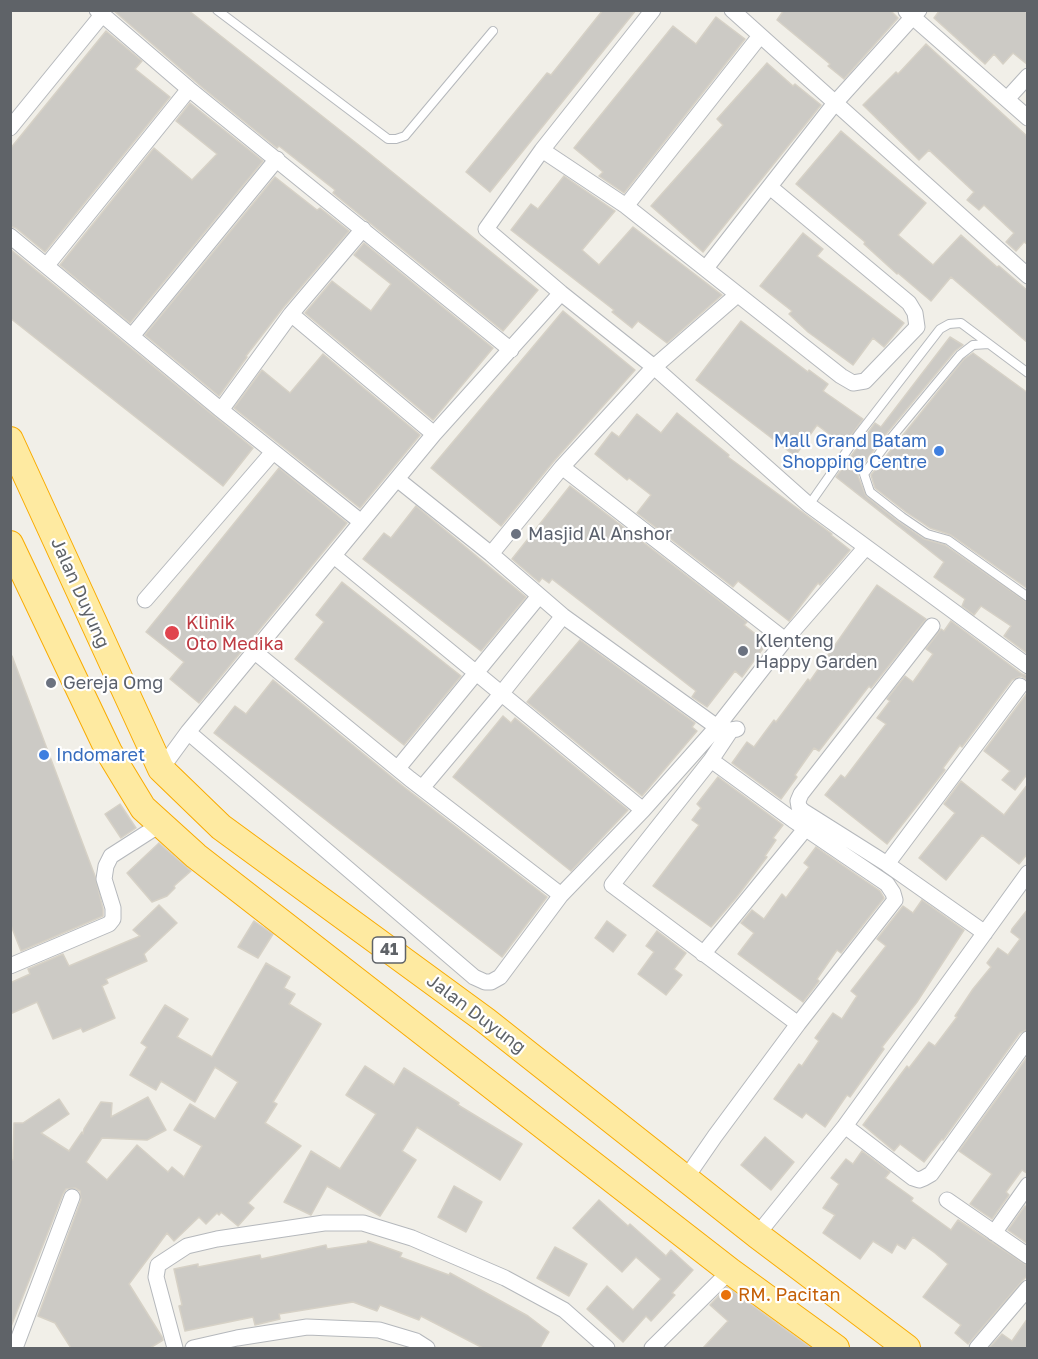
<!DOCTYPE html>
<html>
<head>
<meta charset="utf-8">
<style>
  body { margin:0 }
  #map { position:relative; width:1038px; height:1359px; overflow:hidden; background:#f1efe8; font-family:"Golos Text",sans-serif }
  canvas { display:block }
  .frame { position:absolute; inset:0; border:12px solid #5f6368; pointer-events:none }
</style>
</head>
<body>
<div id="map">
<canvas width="1038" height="1359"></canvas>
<div class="frame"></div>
</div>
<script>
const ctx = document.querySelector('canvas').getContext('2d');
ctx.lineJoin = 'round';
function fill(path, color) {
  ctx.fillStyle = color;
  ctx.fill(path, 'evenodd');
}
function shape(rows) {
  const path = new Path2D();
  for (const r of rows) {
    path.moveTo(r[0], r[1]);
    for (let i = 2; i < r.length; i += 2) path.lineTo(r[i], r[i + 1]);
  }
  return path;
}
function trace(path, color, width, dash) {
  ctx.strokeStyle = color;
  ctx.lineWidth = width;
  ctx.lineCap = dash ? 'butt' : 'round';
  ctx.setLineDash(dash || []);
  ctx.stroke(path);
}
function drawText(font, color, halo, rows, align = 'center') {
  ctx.font = font + ' "Golos Text",sans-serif';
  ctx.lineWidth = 4.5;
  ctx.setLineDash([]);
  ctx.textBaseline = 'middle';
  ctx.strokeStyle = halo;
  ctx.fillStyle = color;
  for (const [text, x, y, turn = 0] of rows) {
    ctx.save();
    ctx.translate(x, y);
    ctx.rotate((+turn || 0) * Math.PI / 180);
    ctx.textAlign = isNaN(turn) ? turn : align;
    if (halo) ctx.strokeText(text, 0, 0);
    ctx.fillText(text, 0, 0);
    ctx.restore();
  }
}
const building = shape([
  [113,10,188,10,365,150,538,290,503,331,333,193,335,190,279,146,277,148,203,88,113,10],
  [603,10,636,10,490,192,466,172,547,73,551,75,603,10],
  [784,10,890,10,898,18,844,79,828,66,830,64,777,20,784,10],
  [940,10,1023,10,1028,14,1028,65,1013,53,1003,64,994,54,985,64,934,18,940,10],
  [716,17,745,39,624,193,599,176,603,172,574,148,673,26,696,44,716,17],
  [106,31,142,61,135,69,170,97,45,252,16,228,10,226,10,149,106,31],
  [926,44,1028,137,1028,245,1024,242,1016,251,1006,242,1014,233,984,205,979,210,967,200,974,192,929,150,919,160,863,105,896,72,898,74,926,44],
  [767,63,793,86,795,84,821,105,703,252,651,206,723,125,717,119,767,63],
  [190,103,263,161,130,323,60,265,154,148,192,180,217,154,176,121,190,103],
  [841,131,926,203,898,235,933,265,961,235,997,267,999,266,1028,291,1028,343,951,277,931,301,898,273,897,274,864,244,865,242,796,184,841,131],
  [564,176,615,211,582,250,599,265,633,227,722,295,667,343,638,321,632,328,612,312,614,310,511,230,531,204,538,209,564,176],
  [275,177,317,210,320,208,349,231,283,308,246,356,247,357,219,396,145,335,275,177],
  [803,233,823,249,817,256,904,323,884,347,873,338,853,365,808,332,789,314,792,311,760,286,803,233],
  [364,243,493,348,433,420,305,313,332,281,371,311,391,284,354,255,364,243],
  [10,249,253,448,223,486,10,318,10,249],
  [563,311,635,370,554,461,501,526,431,468,563,311],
  [741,321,808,372,809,370,828,384,823,391,863,419,844,445,817,425,795,456,696,380,741,321],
  [950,337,963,345,955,351,882,439,859,470,858,476,866,496,899,522,924,539,945,545,1028,603,1028,654,1004,636,1011,626,981,606,974,615,962,606,965,599,934,577,944,562,836,477,875,423,881,427,950,337],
  [973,353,1028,393,1028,589,951,535,930,528,906,512,875,488,871,475,964,359,973,353],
  [323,354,420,435,360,508,234,408,262,370,290,393,323,354],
  [677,413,729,455,728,457,832,534,831,535,850,550,820,585,818,583,789,621,738,581,733,587,637,513,651,495,629,478,627,480,595,454,612,432,619,437,637,414,661,433,677,413],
  [279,468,347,523,199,703,170,679,184,662,146,632,279,468],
  [570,486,747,622,744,625,767,643,742,677,735,671,707,707,692,697,696,691,552,579,549,583,542,578,539,582,512,559,570,486],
  [416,506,526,597,481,651,363,559,384,533,391,538,416,506],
  [342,582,461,676,404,745,295,659,324,622,316,615,342,582],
  [877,585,926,619,871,688,869,686,819,751,814,748,795,775,797,777,781,799,732,763,747,742,754,747,774,720,776,722,808,679,810,681,877,585],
  [951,621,1022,674,1028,676,1028,680,1021,676,1012,680,962,747,960,745,943,768,945,770,887,844,825,795,841,775,845,778,886,724,877,718,890,701,887,699,905,676,913,682,933,654,926,649,941,629,944,631,951,621],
  [580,640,695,723,692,727,697,731,642,796,527,702,580,640],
  [12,656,95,876,103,909,103,916,21,951,10,923,12,656],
  [273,680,404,787,547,897,502,957,214,733,235,706,246,714,273,680],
  [1028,692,1028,773,1015,790,1002,780,1010,771,984,751,1028,692],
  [503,716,511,723,515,718,628,810,571,871,453,777,503,716],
  [718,777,783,825,773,838,776,840,765,856,767,857,736,898,711,927,653,886,699,825,692,820,701,808,697,804,718,777],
  [961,781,1004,815,1028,784,1028,853,1019,864,982,835,946,880,919,858,955,813,944,804,961,781],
  [120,804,136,828,121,838,105,814,120,804],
  [159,843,191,871,174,886,175,888,167,896,152,902,127,873,159,843],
  [816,847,880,891,884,898,841,953,837,950,817,979,819,981,803,1002,738,954,754,933,741,923,752,910,764,919,782,894,786,898,809,867,804,863,816,847],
  [922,900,964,930,917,1002,882,1047,884,1049,850,1097,847,1095,825,1127,806,1113,802,1118,774,1099,799,1064,802,1066,819,1041,815,1038,833,1013,842,1019,857,996,851,991,886,946,877,939,903,906,913,913,922,900],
  [159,905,177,923,144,954,147,961,106,979,108,983,102,986,115,1018,83,1032,81,1028,53,1039,37,1002,10,1014,10,983,30,974,28,969,63,954,69,966,140,936,133,930,159,905],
  [1028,909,1028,1029,1020,1033,943,1140,942,1139,924,1162,900,1144,894,1151,863,1125,907,1066,909,1068,929,1042,935,1046,957,1017,955,1016,973,989,991,967,987,963,998,948,1008,955,1020,939,1011,932,1012,929,1028,909],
  [254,921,273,934,258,958,238,947,254,921],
  [607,921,626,935,613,952,595,938,607,921],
  [657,931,686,953,674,969,682,975,666,995,638,974,654,952,646,946,657,931],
  [266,963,290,977,284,988,295,994,289,1004,321,1024,273,1102,277,1104,265,1123,301,1146,248,1203,254,1208,238,1226,221,1212,219,1215,217,1213,206,1224,199,1217,174,1241,167,1233,129,1284,162,1337,163,1340,150,1348,71,1348,55,1323,38,1316,81,1200,80,1191,75,1188,66,1189,63,1194,10,1329,10,1159,13,1160,14,1123,23,1123,59,1099,69,1114,41,1133,69,1151,82,1132,83,1134,84,1129,101,1102,112,1103,111,1117,148,1097,166,1130,147,1140,102,1138,86,1162,107,1180,137,1145,168,1172,172,1167,184,1177,202,1146,174,1130,190,1104,215,1119,238,1082,215,1067,195,1102,161,1081,156,1090,130,1075,147,1047,141,1043,165,1005,188,1019,177,1037,212,1057,266,963],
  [1028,1056,1028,1174,1022,1170,1006,1192,1009,1195,992,1219,970,1204,992,1174,959,1151,1028,1056],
  [365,1066,394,1085,404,1068,459,1103,458,1105,522,1144,500,1180,417,1127,402,1151,416,1160,380,1216,327,1186,311,1215,284,1202,311,1151,340,1169,376,1114,346,1095,365,1066],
  [765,1137,794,1162,771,1190,741,1165,765,1137],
  [862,1151,890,1172,885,1178,913,1198,911,1201,951,1230,958,1220,1028,1266,1028,1275,1024,1279,968,1344,955,1333,961,1325,923,1297,948,1264,935,1253,913,1237,905,1249,897,1244,892,1253,873,1241,860,1259,823,1233,835,1215,823,1208,839,1184,831,1178,846,1159,853,1164,862,1151],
  [454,1186,482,1202,466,1232,438,1217,454,1186],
  [599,1200,628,1226,630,1224,666,1256,671,1250,693,1270,672,1293,675,1295,651,1321,646,1316,623,1342,587,1309,607,1286,633,1310,661,1279,636,1257,622,1272,573,1228,599,1200],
  [1025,1206,1028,1209,1028,1244,1008,1230,1025,1206],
  [368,1241,402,1253,400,1257,449,1275,450,1273,528,1316,549,1332,540,1348,483,1348,421,1316,419,1320,380,1305,377,1311,353,1302,279,1314,280,1319,255,1325,253,1317,185,1331,179,1306,182,1305,174,1269,198,1264,198,1267,260,1255,261,1259,326,1245,327,1249,367,1243,368,1241],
  [555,1247,587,1264,569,1296,537,1278,555,1247],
  [727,1287,811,1348,703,1348,728,1321,710,1305,727,1287],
  [1028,1318,1028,1348,989,1348,1002,1334,1012,1341,1028,1318]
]);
const service = shape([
  [217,10,388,139,396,139,405,136,493,31],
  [989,344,973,345,960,355,887,443,864,474,870,492,902,517,927,534,948,540,1028,597],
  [809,505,858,435,940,329,949,324,961,323,1028,373]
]);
const minor = shape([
  [97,10,189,89,511,350],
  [653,10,542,150,486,229,561,293,654,367,809,505,1028,666],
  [732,10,1028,276],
  [906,11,1028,118],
  [1007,99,1028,76],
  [10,128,102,15],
  [542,150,626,206,841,376,853,383,865,381,917,327,915,313,909,303,770,187],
  [626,206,760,36],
  [10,236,221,410,360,521],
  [47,265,189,89],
  [706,268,835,103,919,10],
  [291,314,434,434],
  [132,336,277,159],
  [221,410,291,314,363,229],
  [562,467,785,640],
  [397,479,491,554,563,616,717,727],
  [491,554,562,467,654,367,737,295],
  [334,556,643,810],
  [145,600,273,452],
  [932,626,801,794,798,801,799,807,803,811,887,864,985,933],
  [255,652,410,779,561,895],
  [737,729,731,730,711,760,612,885,798,1024],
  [188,732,474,977,485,982,491,982,500,977,561,895,643,810,717,727,785,640,866,547],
  [398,768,539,596],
  [161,769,188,732,434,434,561,293],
  [422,788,501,694,563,616],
  [887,864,1020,686],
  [703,954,806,828],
  [10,966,109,924,113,919,113,908,104,879,106,866,111,856,161,824],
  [845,1126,913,1178,919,1180,924,1178,931,1174,1028,1039],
  [686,1178,715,1136,798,1024,895,900,893,893,887,884,793,820,711,760],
  [947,1200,1028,1256],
  [994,1233,1028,1185],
  [757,1235,845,1126,1028,873],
  [15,1348,72,1197],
  [175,1348,156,1277,158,1265,187,1246,217,1239,324,1223,363,1223,412,1238,505,1278,564,1310,607,1348],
  [193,1348,237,1338,307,1327,379,1330,416,1341,427,1348],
  [652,1348,730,1271],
  [977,1348,1028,1288]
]);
const trunk = shape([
  [10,440,161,769,221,827,485,1020,757,1235,907,1348],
  [10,544,109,752,143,808,196,856,730,1271,836,1348]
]);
const markers = [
  [939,451,6,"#3f7fe0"],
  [516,534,6,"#6b7280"],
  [172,633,8,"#e0444e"],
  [743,651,6,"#6b7280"],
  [51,683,6,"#6b7280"],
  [44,755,6,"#3f7fe0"],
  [726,1295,6,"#e8710a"]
];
const shields = [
  [389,950,33]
];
const shieldNames = [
  ["41",389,950]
];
const shopNames = [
  ["Mall Grand Batam",927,441],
  ["Shopping Centre",927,462],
  ["Indomaret",56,755,"left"]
];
const worshipNames = [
  ["Masjid Al Anshor",528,534],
  ["Klenteng",755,641],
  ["Happy Garden",755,662],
  ["Gereja Omg",63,683]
];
const streetNames = [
  ["Jalan Duyung",80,593,66],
  ["Jalan Duyung",476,1014,37]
];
const healthNames = [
  ["Klinik",186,623],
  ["Oto Medika",186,644]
];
const foodNames = [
  ["RM. Pacitan",738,1295]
];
fill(building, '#cccac5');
trace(building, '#d6d1c6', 1.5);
trace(service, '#b5b8bc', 10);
trace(minor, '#b5b8bc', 17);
trace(trunk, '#f9ab00', 28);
trace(service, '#fff', 8);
trace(minor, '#fff', 15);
trace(trunk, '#feeaa1', 26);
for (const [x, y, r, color] of markers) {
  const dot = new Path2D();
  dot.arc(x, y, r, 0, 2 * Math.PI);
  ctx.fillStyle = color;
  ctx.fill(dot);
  trace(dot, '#fff', 2);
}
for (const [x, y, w] of shields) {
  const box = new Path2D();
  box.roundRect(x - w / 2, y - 13, w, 26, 4.5);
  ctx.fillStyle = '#fff';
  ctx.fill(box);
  trace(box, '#5f6368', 1.5);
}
drawText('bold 16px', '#5f6368', null, shieldNames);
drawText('18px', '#366cbe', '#fff', shopNames, 'right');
drawText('18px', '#5b616d', '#fff', worshipNames, 'left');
drawText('18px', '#5f6368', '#fff', streetNames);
drawText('18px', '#be3a42', '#fff', healthNames, 'left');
drawText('18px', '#c56008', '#fff', foodNames, 'left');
</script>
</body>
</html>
